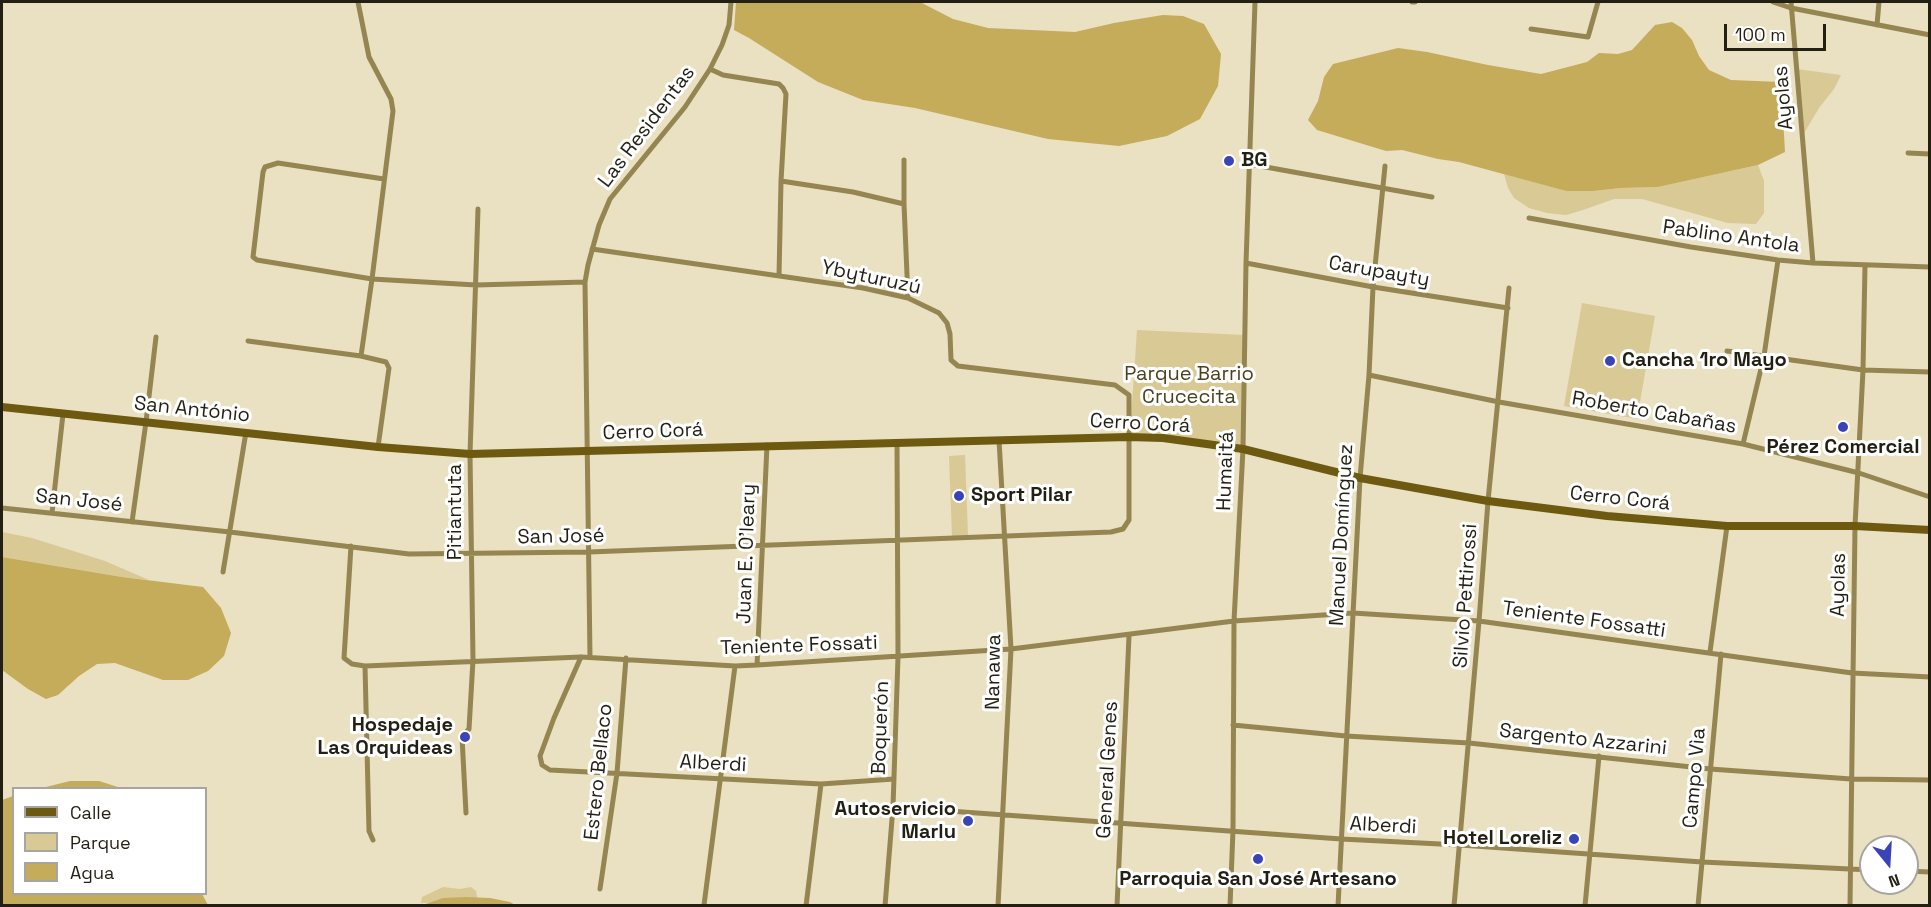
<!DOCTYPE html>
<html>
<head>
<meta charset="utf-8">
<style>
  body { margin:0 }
  #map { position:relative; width:1931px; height:907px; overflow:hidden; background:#eae0c2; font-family:"Space Grotesk",sans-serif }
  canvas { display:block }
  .frame { position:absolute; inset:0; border:3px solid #221f13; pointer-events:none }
  .legend { position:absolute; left:12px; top:787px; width:195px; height:108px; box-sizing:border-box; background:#fff; border:2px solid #a7a5a1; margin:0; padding:8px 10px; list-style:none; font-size:18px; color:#221f13 }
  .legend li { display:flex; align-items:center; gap:12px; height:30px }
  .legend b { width:30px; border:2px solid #a7a5a1 }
  .north { position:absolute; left:1859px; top:835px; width:60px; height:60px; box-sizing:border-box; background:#fff; border:2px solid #a7a5a1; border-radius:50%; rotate:162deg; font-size:16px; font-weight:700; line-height:24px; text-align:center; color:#221f13 }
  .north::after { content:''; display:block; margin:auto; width:21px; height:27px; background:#3a44b8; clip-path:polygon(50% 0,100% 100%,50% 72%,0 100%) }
  .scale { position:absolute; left:1724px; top:24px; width:102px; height:27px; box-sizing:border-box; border:3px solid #221f13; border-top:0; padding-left:8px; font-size:18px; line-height:21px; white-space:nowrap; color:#221f13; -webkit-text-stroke:4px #fff; paint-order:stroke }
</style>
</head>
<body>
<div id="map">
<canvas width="1931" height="907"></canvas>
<div class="frame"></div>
<ul class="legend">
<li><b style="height:8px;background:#6d5910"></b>Calle</li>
<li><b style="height:16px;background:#d9c994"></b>Parque</li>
<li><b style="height:16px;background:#c4ac5b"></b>Agua</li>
</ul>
<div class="north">N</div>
<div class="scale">100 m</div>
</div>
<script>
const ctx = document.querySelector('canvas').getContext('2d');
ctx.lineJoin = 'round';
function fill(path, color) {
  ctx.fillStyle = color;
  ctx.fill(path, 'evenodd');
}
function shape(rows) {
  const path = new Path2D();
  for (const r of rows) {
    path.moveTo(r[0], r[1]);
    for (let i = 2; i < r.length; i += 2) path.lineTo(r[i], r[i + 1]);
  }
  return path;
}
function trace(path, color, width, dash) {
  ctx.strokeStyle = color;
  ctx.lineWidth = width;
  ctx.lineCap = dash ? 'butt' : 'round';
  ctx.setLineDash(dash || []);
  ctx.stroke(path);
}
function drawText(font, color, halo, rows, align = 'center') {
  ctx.font = font + ' "Space Grotesk",sans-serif';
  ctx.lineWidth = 6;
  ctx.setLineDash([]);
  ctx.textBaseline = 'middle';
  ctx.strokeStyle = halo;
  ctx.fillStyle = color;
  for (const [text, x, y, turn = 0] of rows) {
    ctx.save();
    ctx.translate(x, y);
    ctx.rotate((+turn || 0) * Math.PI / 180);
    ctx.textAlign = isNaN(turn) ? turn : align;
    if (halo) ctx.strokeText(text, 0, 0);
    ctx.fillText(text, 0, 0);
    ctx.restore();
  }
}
const green = shape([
  [1797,69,1841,75,1834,89,1819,108,1803,135],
  [1758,165,1764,181,1764,213,1756,224,1728,223,1642,199,1614,199,1583,210,1566,215,1547,213,1529,208,1514,198,1508,188,1504,174,1566,191,1593,191,1621,188,1658,187],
  [1582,303,1655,316,1637,419,1564,406],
  [1137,330,1245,335,1241,447,1130,434],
  [965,455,968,536,952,537,949,456],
  [2,532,32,538,105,561,149,580,122,577,2,557],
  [443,887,460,889,471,887,476,891,478,902,421,903,422,897]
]);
const water = shape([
  [736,2,920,2,953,19,988,28,1075,32,1114,23,1163,15,1183,16,1204,24,1221,54,1218,86,1200,119,1167,136,1119,146,1048,139,915,108,863,100,818,82,749,38,734,30],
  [1672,22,1682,28,1692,40,1699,56,1709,70,1731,80,1781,82,1785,152,1758,165,1658,187,1621,188,1593,191,1566,191,1459,162,1438,159,1402,150,1386,151,1317,130,1308,120,1318,101,1324,77,1333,64,1398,48,1427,52,1488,65,1541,74,1587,62,1599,53,1618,54,1632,50,1655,25],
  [2,557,122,577,203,587,221,608,231,633,224,656,208,671,188,680,163,680,115,663,97,664,79,676,58,695,46,699,28,689,2,670],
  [70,781,99,781,121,788,42,788],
  [13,796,14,894,202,894,208,905,2,905,2,800],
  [466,897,490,898,510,902,515,905,423,905,443,898]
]);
const street = shape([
  [358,2,369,57,391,99,393,111,372,279,361,356],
  [1412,2,1415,2],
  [1773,2,1791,8,1930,35],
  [1791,2,1813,263],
  [1877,25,1879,2],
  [1531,29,1588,37,1598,2],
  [710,69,723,75,779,84,783,88,786,94,781,181,779,276],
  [1908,153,1930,154],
  [904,160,904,204,908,298],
  [1249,164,1432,197],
  [384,179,278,163,265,167,263,172,253,257,257,260,372,279,476,285,585,282],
  [781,181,853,192,904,204],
  [1529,218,1691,247,1778,260,1813,263,1930,267],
  [1246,263,1373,287,1508,308],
  [248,341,361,356,386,362,389,368,378,447],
  [1727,351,1863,370,1930,372],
  [1369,375,1499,402,1743,444,1859,473,1930,497],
  [1743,444,1764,356,1778,260],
  [2,508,230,532,409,554,589,552,1111,532,1123,529,1129,520,1129,395,1115,385,958,366,951,360,950,334,947,323,939,313,908,298,863,288,592,249],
  [52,513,63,414],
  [132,522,146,422,156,337],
  [351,546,344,658,352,664,365,666,369,831,373,840],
  [223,572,246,432],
  [1710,652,1727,526],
  [581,657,554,718,540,756,542,765,550,770,821,784,894,779],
  [590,657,585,282,588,265,599,225,610,199,685,107,710,69,722,45,729,25,731,2],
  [757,665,767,445],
  [365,666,581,657,735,666,757,665,1011,649,1234,621,1353,613,1479,621,1852,673,1930,677],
  [1233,725,1346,736,1469,743,1710,769,1851,779,1930,780],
  [893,807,1341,839,1460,845,1702,862,1871,870],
  [466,813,462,737,469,729,473,660,470,454,478,209],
  [1907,871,1930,872],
  [600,889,617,773,626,658],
  [704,905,735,666],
  [806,906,821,784],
  [885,906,893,807,898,657,897,442],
  [998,906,1011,649,999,440],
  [1117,906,1129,636],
  [1230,906,1233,830,1234,621,1243,449,1246,263,1255,2],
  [1338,906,1360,478,1369,375,1373,287,1385,166],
  [1454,906,1479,621,1488,501,1509,288],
  [1585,906,1599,756],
  [1698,906,1721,654],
  [1850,906,1855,526,1863,370,1865,265]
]);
const secondary = shape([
  [2,407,378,447,470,454,1128,437,1163,438,1243,449,1360,478,1488,501,1607,516,1727,526,1855,526,1930,530]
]);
const markers = [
  [1229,161,6,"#3a44b8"],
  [1610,361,6,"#3a44b8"],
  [1843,427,6,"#3a44b8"],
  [959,496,6,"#3a44b8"],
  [465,737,6,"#3a44b8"],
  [968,821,6,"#3a44b8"],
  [1574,839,6,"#3a44b8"],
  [1258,859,6,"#3a44b8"]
];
const streetNames = [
  ["Ayolas",1784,98,-95],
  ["Las Residentas",647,127,-53],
  ["Pablino Antola",1731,237,8],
  ["Carupayty",1379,272,10],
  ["Ybyturuzú",871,278,12],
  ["San António",192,410,6],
  ["Roberto Cabañas",1654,413,10],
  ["Cerro Corá",1140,424,3],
  ["Cerro Corá",653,432,-2],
  ["Humaitá",1226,471,-88],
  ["Cerro Corá",1620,499,6],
  ["San José",79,501,6],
  ["Pitiantuta",456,512,-90],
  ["Manuel Domínguez",1342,535,-87],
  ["San José",561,537,-1],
  ["Juan E. O'leary",747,554,-88],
  ["Ayolas",1839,585,-89],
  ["Silvio Pettirossi",1466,596,-86],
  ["Teniente Fossatti",1584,620,8],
  ["Teniente Fossati",799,646,-2],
  ["Nanawa",994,672,-89],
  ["Boquerón",881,728,-88],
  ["Sargento Azzarini",1583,740,6],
  ["Alberdi",713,764,3],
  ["General Genes",1108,770,-87],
  ["Estero Bellaco",599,772,-84],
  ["Campo Vìa",1695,778,-85],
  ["Alberdi",1383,826,3]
];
const poiNames = [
  ["BG",1241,161],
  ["Cancha 1ro Mayo",1622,361],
  ["Pérez Comercial",1843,448,"center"],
  ["Sport Pilar",971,496],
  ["Hospedaje",453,726,"right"],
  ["Las Orquideas",453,749,"right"],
  ["Autoservicio",956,810,"right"],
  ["Marlu",956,833,"right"],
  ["Hotel Loreliz",1562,839,"right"],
  ["Parroquia San José Artesano",1258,880,"center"]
];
const parkNames = [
  ["Parque Barrio",1189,375],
  ["Crucecita",1189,398]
];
fill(green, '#d9c994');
fill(water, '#c4ac5b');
trace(street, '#958550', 5);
trace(secondary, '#6d5910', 8);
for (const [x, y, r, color] of markers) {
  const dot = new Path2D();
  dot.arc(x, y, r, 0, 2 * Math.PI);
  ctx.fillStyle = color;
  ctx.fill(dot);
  trace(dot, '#fff', 2);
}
drawText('20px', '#221f13', '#fff', streetNames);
drawText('bold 20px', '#221f13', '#fff', poiNames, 'left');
drawText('20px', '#4b411d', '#fff', parkNames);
</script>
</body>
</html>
